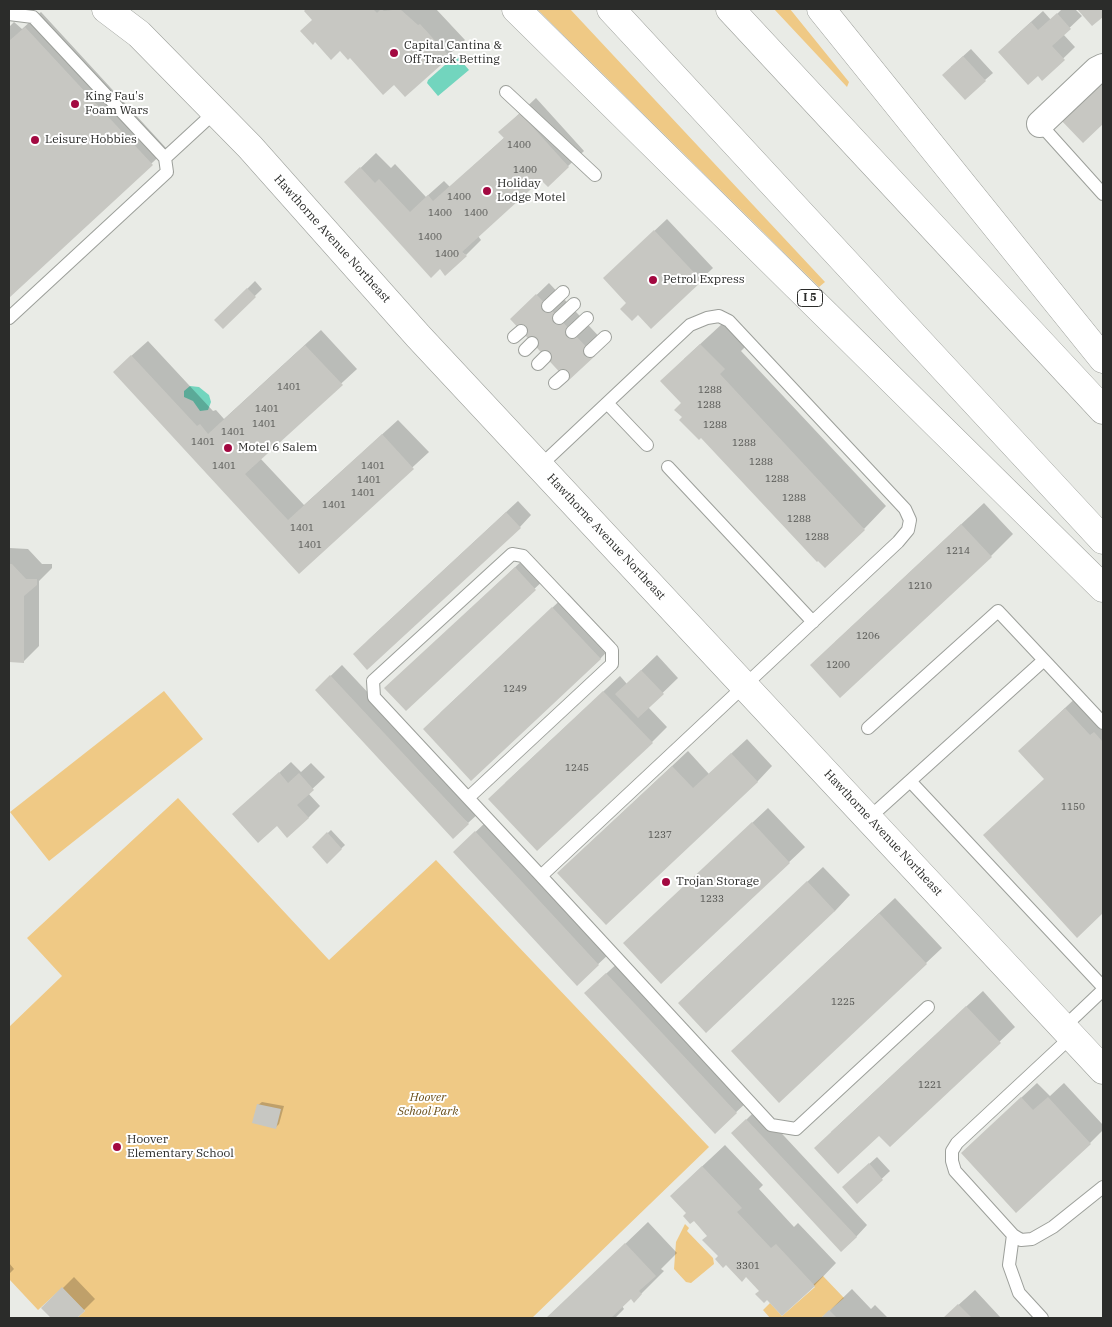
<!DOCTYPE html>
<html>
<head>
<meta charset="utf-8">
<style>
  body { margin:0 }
  #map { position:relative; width:1112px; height:1327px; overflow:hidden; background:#e9ebe6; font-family:"IBM Plex Serif",serif }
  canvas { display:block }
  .frame { position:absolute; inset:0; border:10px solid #2b2c2a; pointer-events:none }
</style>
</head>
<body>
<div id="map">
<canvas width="1112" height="1327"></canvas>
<div class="frame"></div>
</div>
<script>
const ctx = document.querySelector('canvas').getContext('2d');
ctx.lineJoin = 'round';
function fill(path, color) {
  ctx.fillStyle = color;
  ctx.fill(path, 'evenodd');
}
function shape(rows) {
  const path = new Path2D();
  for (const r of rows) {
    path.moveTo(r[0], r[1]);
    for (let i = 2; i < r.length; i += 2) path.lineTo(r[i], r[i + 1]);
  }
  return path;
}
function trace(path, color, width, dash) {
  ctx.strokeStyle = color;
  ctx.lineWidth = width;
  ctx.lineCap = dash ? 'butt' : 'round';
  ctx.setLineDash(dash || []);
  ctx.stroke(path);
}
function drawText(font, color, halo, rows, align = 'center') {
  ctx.font = font + ' "IBM Plex Serif",serif';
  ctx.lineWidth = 4;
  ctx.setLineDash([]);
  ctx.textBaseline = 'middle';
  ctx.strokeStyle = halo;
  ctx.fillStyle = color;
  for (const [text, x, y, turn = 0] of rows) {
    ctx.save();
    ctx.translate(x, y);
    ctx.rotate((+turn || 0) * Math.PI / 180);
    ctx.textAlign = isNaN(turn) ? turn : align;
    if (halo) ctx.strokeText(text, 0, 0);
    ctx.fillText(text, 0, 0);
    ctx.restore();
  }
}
const green = shape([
  [537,9,570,9,825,282,819,287],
  [774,9,790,9,849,82,847,87],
  [164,691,203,739,49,861,10,812],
  [178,798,329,960,436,860,709,1147,532,1318,77,1318,85,1311,62,1288,38,1310,9,1279,9,1027,62,976,27,938],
  [685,1224,689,1228,687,1231,713,1258,714,1264,691,1283,686,1282,674,1269,676,1242],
  [823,1276,844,1298,821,1318,770,1318,763,1310,770,1303,782,1316,815,1287,813,1285]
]);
const water = shape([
  [455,56,457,56,469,70,438,96,427,83,428,80],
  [190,386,199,387,209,395,211,402,208,410,200,411,193,401,184,397,184,391]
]);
const shadow = shape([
  [308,9,436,9,465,40,405,95,395,83,313,19,305,11],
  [1062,9,1075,9,1082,16,1063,34,1075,47,1042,79,1011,40,1043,11,1051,20],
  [41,12,167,149,9,296,9,27,14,22,22,29],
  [971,49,993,73,985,80,951,67],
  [536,98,584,151,548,185,541,178,478,236,481,240,466,255,346,182,376,153,391,168,395,164,426,197,444,181,450,187,505,137,500,132],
  [667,219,713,268,651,327,628,303,616,267],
  [255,281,262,289,223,327,216,320],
  [549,283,605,343,594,355,523,308],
  [723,323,746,346,741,351,886,506,864,529,683,417,684,359],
  [321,330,357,369,260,458,304,505,398,420,429,452,299,572,130,357,148,341,213,411,216,410,224,419],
  [518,501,531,515,520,527,366,642],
  [984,503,1013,534,991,556,834,643],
  [9,548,28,549,42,564,52,564,52,568,39,581,39,646,24,661,9,661],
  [527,556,547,577,406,709,398,677],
  [568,593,615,643,600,659,440,713],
  [657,655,678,678,648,707,667,727,652,742,505,783,620,676,627,684],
  [342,665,480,812,468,823,316,690],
  [1081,693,1103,718,1103,911,1077,936,1035,736],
  [747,739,772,766,757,782,574,858,688,751,709,774],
  [291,762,301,772,311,763,325,777,308,793,320,806,308,818,277,825,246,803],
  [768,808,805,847,661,983,640,928],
  [487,821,610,953,577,984,466,841],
  [331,830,345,845,327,862,313,847],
  [823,867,850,895,835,911,695,987],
  [895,898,942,948,926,963,732,1051],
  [619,962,748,1101,715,1132,597,982],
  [983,991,1015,1027,890,1145,880,1134,831,1132],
  [1037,1083,1050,1096,1064,1083,1103,1125,1103,1130,1090,1143,978,1138],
  [262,1102,284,1106,279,1124,275,1128,258,1105],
  [758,1108,867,1225,856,1237,745,1121],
  [725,1145,763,1185,759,1189,794,1227,798,1223,836,1263,814,1286,767,1298,746,1276,719,1256,708,1235,687,1213,694,1174],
  [877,1157,890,1171,857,1202,851,1180],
  [648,1222,677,1253,661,1269,664,1271,634,1301,631,1298,622,1306,624,1309,615,1318,548,1318],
  [9,1263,14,1269,9,1274],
  [74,1277,95,1299,76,1318,52,1318,43,1308],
  [852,1289,871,1309,875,1305,888,1318,822,1318],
  [975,1290,1001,1318,944,1318]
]);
const building = shape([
  [306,9,373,9,377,13,381,9,384,11,400,9,418,25,420,24,450,57,405,97,394,85,383,95,350,58,348,60,340,51,331,60,315,42,313,45,300,31,312,20,304,11],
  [1077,9,1103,9,1103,17,1092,26],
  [1057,13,1071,29,1052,46,1065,60,1042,81,1038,76,1028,85,998,52,1031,22,1038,30],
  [25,27,153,165,9,298,9,41],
  [963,56,986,81,965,100,942,75],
  [1099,79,1103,83,1103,124,1083,143,1059,118],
  [520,113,569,167,548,187,541,180,462,252,467,256,445,276,440,269,431,278,344,182,360,167,375,183,379,179,410,212,428,195,433,201,504,138,498,132],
  [654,230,702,281,651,329,638,315,632,321,620,309,626,303,603,278],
  [247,288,256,297,223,329,214,320],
  [536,294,595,356,568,381,510,319],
  [700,344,725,369,720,374,865,530,825,568,818,561,817,562,701,438,699,440,679,420,682,417,674,410,681,403,660,381],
  [305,345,343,385,245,474,288,520,382,434,414,469,299,574,113,372,131,355,197,426,200,424,208,434],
  [506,512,521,528,367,670,353,654],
  [961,524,992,557,840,698,810,665],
  [9,564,12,564,26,579,37,579,37,585,24,596,24,663,9,662],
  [515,567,536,590,406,711,384,688],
  [552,607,601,659,471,781,423,729],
  [641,670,664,694,638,718,615,694],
  [330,675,469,824,453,839,315,690],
  [603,691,653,743,537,851,488,799],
  [1065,708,1090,735,1094,732,1103,742,1103,913,1077,938,983,835,1044,779,1018,751],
  [731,753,758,782,606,925,557,873,672,766,693,788],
  [279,772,288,783,299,773,314,790,297,805,309,818,287,838,277,826,258,843,232,814],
  [752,822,790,863,661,984,623,943],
  [475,831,599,965,577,986,453,852],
  [327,832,342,849,327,864,312,847],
  [807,881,835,911,706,1033,678,1003],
  [879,913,927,964,779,1103,731,1051],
  [606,973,737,1113,715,1134,584,993],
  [966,1006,1001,1043,890,1147,879,1136,838,1174,814,1148],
  [1021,1097,1033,1110,1048,1097,1091,1144,1016,1213,961,1153],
  [257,1104,281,1109,276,1129,252,1123],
  [746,1119,857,1237,841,1252,731,1133],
  [869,1163,883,1180,857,1204,842,1187],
  [702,1166,742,1208,737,1212,771,1248,776,1244,815,1286,782,1316,767,1300,764,1303,755,1294,759,1291,746,1277,742,1282,726,1265,723,1268,715,1259,718,1256,702,1240,707,1236,694,1221,690,1224,683,1216,686,1213,670,1196],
  [625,1243,656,1276,639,1291,642,1294,634,1303,631,1299,611,1318,546,1318],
  [62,1287,85,1311,77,1318,51,1318,41,1308],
  [958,1304,972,1318,943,1318],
  [829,1310,837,1318,821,1318]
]);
const lane = shape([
  [9,14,33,17,165,158,216,111],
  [506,92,595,175],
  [1040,124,1103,194],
  [548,306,563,292],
  [9,318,167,172,165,158],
  [559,318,574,304],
  [572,332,587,318],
  [514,337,521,331],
  [525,350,532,343],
  [590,351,605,337],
  [538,364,545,357],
  [555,383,563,376],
  [607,403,647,445],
  [540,466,690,325,707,318,719,316,729,321,905,509,910,520,908,530,898,542,541,876,771,1125,796,1129,928,1007],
  [668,467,813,622],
  [868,728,998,611,1044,660],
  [910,781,1103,987],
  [468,798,612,664,612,650,523,556,512,554,373,681,374,697,468,798,541,876],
  [869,818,1044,660,1103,723],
  [1064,1027,1103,990],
  [1072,1036,957,1143,952,1151,952,1161,955,1171,1013,1235,1021,1240,1032,1239,1053,1227,1103,1187],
  [1013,1235,1009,1265,1019,1293,1042,1318]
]);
const street = shape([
  [1040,124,1097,70,1103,67]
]);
const secondary = shape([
  [106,9,139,34,250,147,418,336,1103,1070]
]);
const highway = shape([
  [516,9,1103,588],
  [611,9,1103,540],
  [730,9,1103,410],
  [821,9,1103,359]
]);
const markers = [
  [394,53,5,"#a30941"],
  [75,104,5,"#a30941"],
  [35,140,5,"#a30941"],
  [487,191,5,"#a30941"],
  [653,280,5,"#a30941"],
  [228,448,5,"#a30941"],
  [666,882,5,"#a30941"],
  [117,1147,5,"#a30941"]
];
const numberNames = [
  ["1400",519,145],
  ["1400",525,170],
  ["1400",459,197],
  ["1400",440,213],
  ["1400",476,213],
  ["1400",430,237],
  ["1400",447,254],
  ["1401",289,387],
  ["1288",710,390],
  ["1288",709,405],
  ["1401",267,409],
  ["1401",264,424],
  ["1288",715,425],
  ["1401",233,432],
  ["1401",203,442],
  ["1288",744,443],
  ["1288",761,462],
  ["1401",224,466],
  ["1401",373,466],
  ["1288",777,479],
  ["1401",369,480],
  ["1401",363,493],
  ["1288",794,498],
  ["1401",334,505],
  ["1288",799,519],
  ["1401",302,528],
  ["1288",817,537],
  ["1401",310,545],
  ["1214",958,551],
  ["1210",920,586],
  ["1206",868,636],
  ["1200",838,665],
  ["1249",515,689],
  ["1245",577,768],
  ["1150",1073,807],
  ["1237",660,835],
  ["1233",712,899],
  ["1225",843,1002],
  ["1221",930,1085],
  ["3301",748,1266]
];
const shields = [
  [810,298,25]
];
const shieldNames = [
  ["I 5",810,298]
];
const poiNames = [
  ["Capital Cantina &",404,46],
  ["Off Track Betting",404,60],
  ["King Fau's",85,97],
  ["Foam Wars",85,111],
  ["Leisure Hobbies",45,140],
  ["Holiday",497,184],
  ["Lodge Motel",497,198],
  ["Petrol Express",663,280],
  ["Motel 6 Salem",238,448],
  ["Trojan Storage",676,882],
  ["Hoover",127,1140],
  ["Elementary School",127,1154]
];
const streetNames = [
  ["Hawthorne Avenue Northeast",332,239,48],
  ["Hawthorne Avenue Northeast",606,537,47],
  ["Hawthorne Avenue Northeast",883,833,47]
];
const parkNames = [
  ["Hoover",428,1098],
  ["School Park",428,1112]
];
fill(green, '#efc985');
fill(water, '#72d5be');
fill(shadow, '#0003');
fill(building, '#c7c7c2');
trace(lane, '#9c9f9a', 14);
trace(street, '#9c9f9a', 28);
trace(secondary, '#9c9f9a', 29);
trace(highway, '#9c9f9a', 29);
trace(lane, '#fff', 12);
trace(street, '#fff', 26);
trace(secondary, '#fff', 28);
trace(highway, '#fff', 28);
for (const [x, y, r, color] of markers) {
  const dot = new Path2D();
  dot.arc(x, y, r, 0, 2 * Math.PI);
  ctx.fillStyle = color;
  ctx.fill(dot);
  trace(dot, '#fff', 2);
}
drawText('10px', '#525350', null, numberNames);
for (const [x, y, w] of shields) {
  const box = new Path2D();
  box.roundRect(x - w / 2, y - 8.5, w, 17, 4);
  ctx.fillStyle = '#fff';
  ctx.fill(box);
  trace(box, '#2b2c2a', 1);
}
drawText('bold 11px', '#2b2c2a', null, shieldNames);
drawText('12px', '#2b2c2a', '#fff', poiNames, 'left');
drawText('12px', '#2b2c2a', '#fff', streetNames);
drawText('italic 12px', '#6b501b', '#fff', parkNames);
</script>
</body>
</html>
